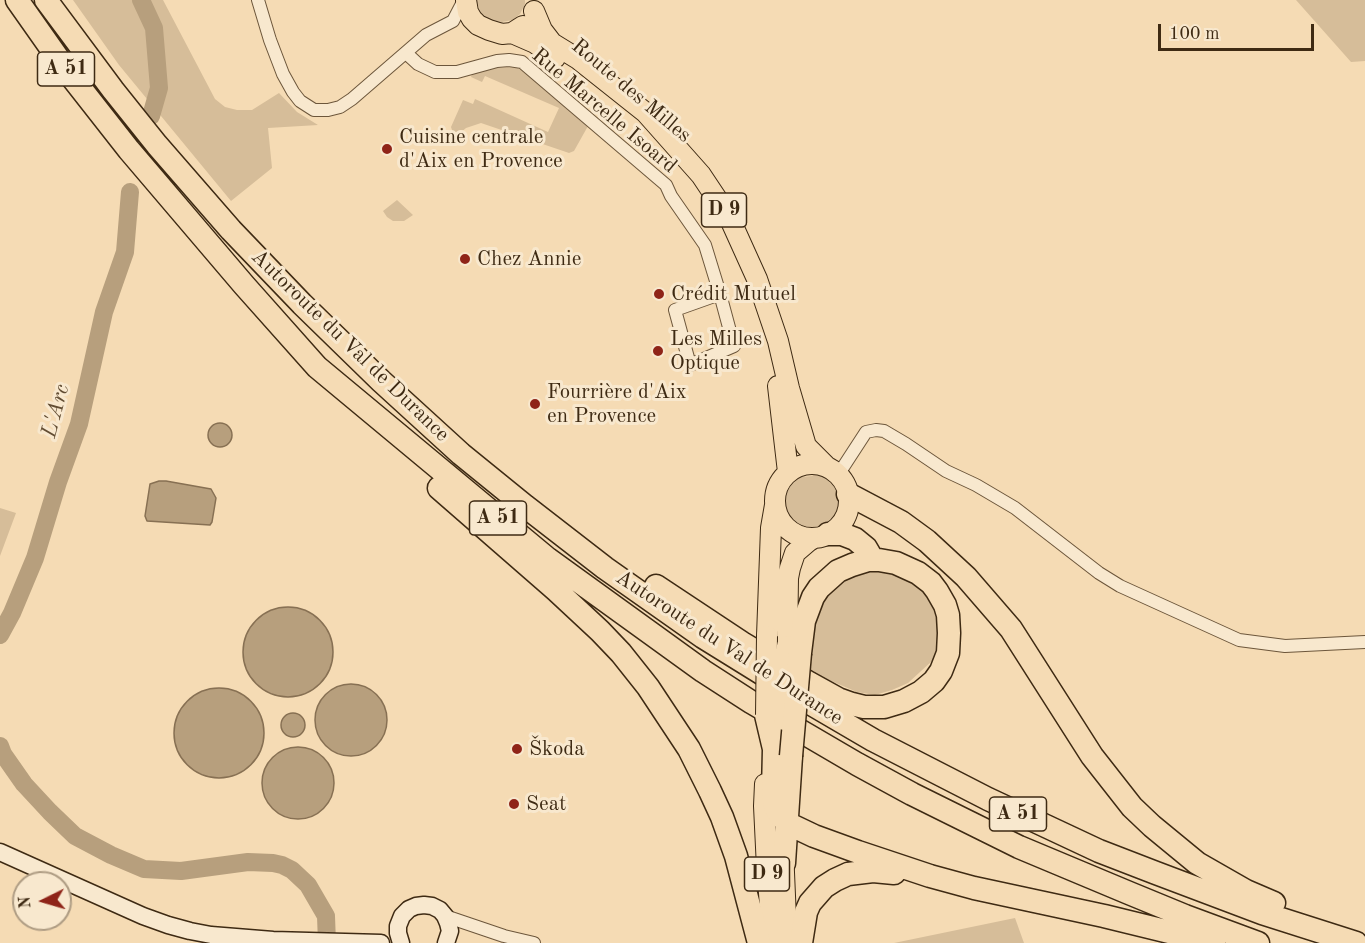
<!DOCTYPE html>
<html>
<head>
<meta charset="utf-8">
<style>
  body { margin:0 }
  #map { position:relative; width:1365px; height:943px; overflow:hidden; background:#f5dbb4; font-family:"Old Standard TT",serif }
  canvas { display:block }
  .north { position:absolute; left:12px; top:871px; width:60px; height:60px; box-sizing:border-box; background:#f8e8ce; border:2px solid #ae9c83; border-radius:50%; rotate:265deg; font-size:16px; font-weight:700; line-height:24px; text-align:center; color:#3e2a13 }
  .north::after { content:''; display:block; margin:auto; width:21px; height:27px; background:#8f2418; clip-path:polygon(50% 0,100% 100%,50% 72%,0 100%) }
  .scale { position:absolute; left:1158px; top:24px; width:156px; height:27px; box-sizing:border-box; border:3px solid #3e2a13; border-top:0; padding-left:8px; font-size:18px; line-height:21px; white-space:nowrap; color:#3e2a13; -webkit-text-stroke:4px #f8e8ce; paint-order:stroke }
</style>
</head>
<body>
<div id="map">
<canvas width="1365" height="943"></canvas>
<div class="north">N</div>
<div class="scale">100 m</div>
</div>
<script>
const ctx = document.querySelector('canvas').getContext('2d');
ctx.lineJoin = 'round';
function fill(path, color) {
  ctx.fillStyle = color;
  ctx.fill(path, 'evenodd');
}
function shape(rows) {
  const path = new Path2D();
  for (const r of rows) {
    if (r.length === 3) {
      path.moveTo(r[0] + r[2], r[1]);
      path.arc(r[0], r[1], r[2], 0, 2 * Math.PI);
      continue;
    }
    path.moveTo(r[0], r[1]);
    for (let i = 2; i < r.length; i += 2) path.lineTo(r[i], r[i + 1]);
  }
  return path;
}
function trace(path, color, width, dash) {
  ctx.strokeStyle = color;
  ctx.lineWidth = width;
  ctx.lineCap = dash ? 'butt' : 'round';
  ctx.setLineDash(dash || []);
  ctx.stroke(path);
}
function drawText(font, color, halo, rows, align = 'center') {
  ctx.font = font + ' "Old Standard TT",serif';
  ctx.lineWidth = 6;
  ctx.setLineDash([]);
  ctx.textBaseline = 'middle';
  ctx.strokeStyle = halo;
  ctx.fillStyle = color;
  for (const [text, x, y, turn = 0] of rows) {
    ctx.save();
    ctx.translate(x, y);
    ctx.rotate((+turn || 0) * Math.PI / 180);
    ctx.textAlign = isNaN(turn) ? turn : align;
    if (halo) ctx.strokeText(text, 0, 0);
    ctx.fillText(text, 0, 0);
    ctx.restore();
  }
}
const green = shape([
  [73,0,163,0,215,99,225,107,237,110,252,110,279,93,297,112,318,125,268,128,272,168,231,201,119,65],
  [476,0,525,0,525,4,520,14,513,20,502,22,490,21,482,16],
  [1296,0,1365,0,1365,61,1351,62],
  [507,67,517,68,527,73,588,126,574,151,569,153,481,123,466,128,459,134,454,136,451,127,463,100,473,104,475,99,548,132,559,108,485,76,482,82,471,77,472,74,481,70],
  [397,200,413,215,404,221,393,221,387,217,383,211],
  [817,473,826,476,833,482,838,490,840,499,838,509,835,517,828,524,819,528,810,530,801,528,793,523,786,516,783,507,783,498,785,488,790,481,798,475,802,477,812,476],
  [0,508,16,513,0,556],
  [883,569,914,581,931,601,938,615,940,649,932,661,908,683,892,690,875,695,857,692,808,671,810,627,823,596,852,574],
  [1015,918,1024,943,894,943]
]);
const water = shape([
  [220,435,12],
  [159,481,166,481,211,489,216,498,212,522,210,525,147,521,145,516,150,484,159,481],
  [288,652,45],
  [351,720,36],
  [219,733,45],
  [293,725,12],
  [298,783,36]
]);
const river = shape([
  [141,0,154,28,159,88,151,116],
  [0,635,12,613,35,558,58,482,79,424,104,312,125,252,130,192],
  [0,746,3,754,24,784,50,812,75,836,111,855,144,869,181,871,248,862,273,863,282,865,292,870,308,885,326,916,327,943]
]);
const street = shape([
  [258,0,270,40,283,74,293,92,300,101,314,110,328,110,340,107,352,99,426,35,453,21,464,0],
  [406,53,418,64,435,72,457,72,497,61,509,60,522,62,666,185,671,196,705,245,720,294,734,346,690,365,675,310,720,294],
  [838,475,866,432,876,430,884,431,906,444,946,471,976,485,1015,508,1099,573,1120,586,1239,640,1285,646,1365,642],
  [445,916,504,936,534,943]
]);
const secondary = shape([
  [0,852,143,916,168,925,190,931,211,935,273,940,381,943],
  [401,943,398,933,398,926,402,916,409,909,416,906,424,905,432,906,440,910,445,916,448,923,450,931,446,943]
]);
const primary = shape([
  [466,0,468,12,472,19,478,25,489,30,502,34,512,33,523,26],
  [534,11,542,30,552,43,578,59,646,113,701,175,729,217,757,279,778,341,789,388,806,446,826,466],
  [512,33,535,43,555,58],
  [778,386,788,472],
  [812,501,37],
  [767,636,771,528,775,505],
  [787,646,788,578,790,568,795,553,809,541,814,538],
  [765,784,764,806,767,868,773,943],
  [783,849,787,943]
]);
const highway = shape([
  [17,0,67,71,129,150,244,285,317,367,548,559,703,671,751,702,857,764,912,794,1019,847,1129,893,1185,916,1258,943],
  [46,0,113,90,157,145,231,230,302,304,381,381,461,454,525,506,605,568,703,637,808,702,873,740,988,799,1099,851,1156,873,1262,913,1356,943],
  [439,488,556,590,600,631,621,653,648,687,689,749,710,791,722,817,736,856,759,943],
  [848,494,901,522,927,541,966,577,1011,629,1092,756,1132,807,1152,826,1197,863,1246,891,1274,903],
  [828,534,842,534,855,539,866,548,873,560],
  [656,586,742,643,809,683,838,699,852,704,864,707,884,707,904,701,921,692,934,681,941,671,948,653,949,633,948,615,945,605,937,591,931,583,918,573,896,563,879,560,868,560,852,565,838,571,819,588,813,597,804,621,800,653],
  [766,715,774,749,773,792,775,807,781,817,793,826,814,836,858,852,930,876,974,888,1104,916,1214,943],
  [784,863,791,756],
  [801,943,806,912,810,903,824,887,835,880,848,874,873,871,894,873]
]);
const primaryBridge = shape([
  [766,715,767,636],
  [784,720,787,646]
]);
const highwayBridge = shape([
  [791,756,800,653]
]);
const markers = [
  [387,149,6,"#8f2418"],
  [465,259,6,"#8f2418"],
  [659,294,6,"#8f2418"],
  [658,351,6,"#8f2418"],
  [535,404,6,"#8f2418"],
  [517,749,6,"#8f2418"],
  [514,804,6,"#8f2418"]
];
const shields = [
  [66,69,57],
  [724,210,45],
  [498,518,57],
  [1018,814,57],
  [767,874,45]
];
const shieldNames = [
  ["A 51",66,69],
  ["D 9",724,210],
  ["A 51",498,518],
  ["A 51",1018,814],
  ["D 9",767,874]
];
const streetNames = [
  ["Route des Milles",631,91,40],
  ["Rue Marcelle Isoard",604,111,40],
  ["Autoroute du Val de Durance",350,346,44],
  ["Autoroute du Val de Durance",729,648,33]
];
const poiNames = [
  ["Cuisine centrale",399,137],
  ["d'Aix en Provence",399,161],
  ["Chez Annie",477,259],
  ["Crédit Mutuel",671,294],
  ["Les Milles",670,339],
  ["Optique",670,363],
  ["Fourrière d'Aix",547,392],
  ["en Provence",547,416],
  ["Škoda",529,749],
  ["Seat",526,804]
];
const waterNames = [
  ["L'Arc",56,411,-75]
];
fill(green, '#d6bd99');
fill(water, '#b79f7d');
trace(water, '#877053', 1.5);
trace(river, '#b79f7d', 18);
trace(street, '#6c563b', 14);
trace(secondary, '#3e2a13', 19);
trace(primary, '#3e2a13', 22);
trace(highway, '#3e2a13', 25);
trace(street, '#f8e8ce', 12);
trace(secondary, '#f8e8ce', 16);
trace(primary, '#f5dbb4', 20);
trace(highway, '#f5dbb4', 22);
trace(primaryBridge, '#3e2a13', 22, []);
trace(highwayBridge, '#3e2a13', 25, []);
trace(primaryBridge, '#f5dbb4', 20);
trace(highwayBridge, '#f5dbb4', 22);
for (const [x, y, r, color] of markers) {
  const dot = new Path2D();
  dot.arc(x, y, r, 0, 2 * Math.PI);
  ctx.fillStyle = color;
  ctx.fill(dot);
  trace(dot, '#f8e8ce', 2);
}
for (const [x, y, w] of shields) {
  const box = new Path2D();
  box.roundRect(x - w / 2, y - 17, w, 34, 4.5);
  ctx.fillStyle = '#f8e8ce';
  ctx.fill(box);
  trace(box, '#3e2a13', 1.5);
}
drawText('bold 20px', '#3e2a13', null, shieldNames);
drawText('21px', '#3e2a13', '#f8e8ce', streetNames);
drawText('21px', '#3e2a13', '#f8e8ce', poiNames, 'left');
drawText('italic 22px', '#624d33', '#f8e8ce', waterNames);
</script>
</body>
</html>
